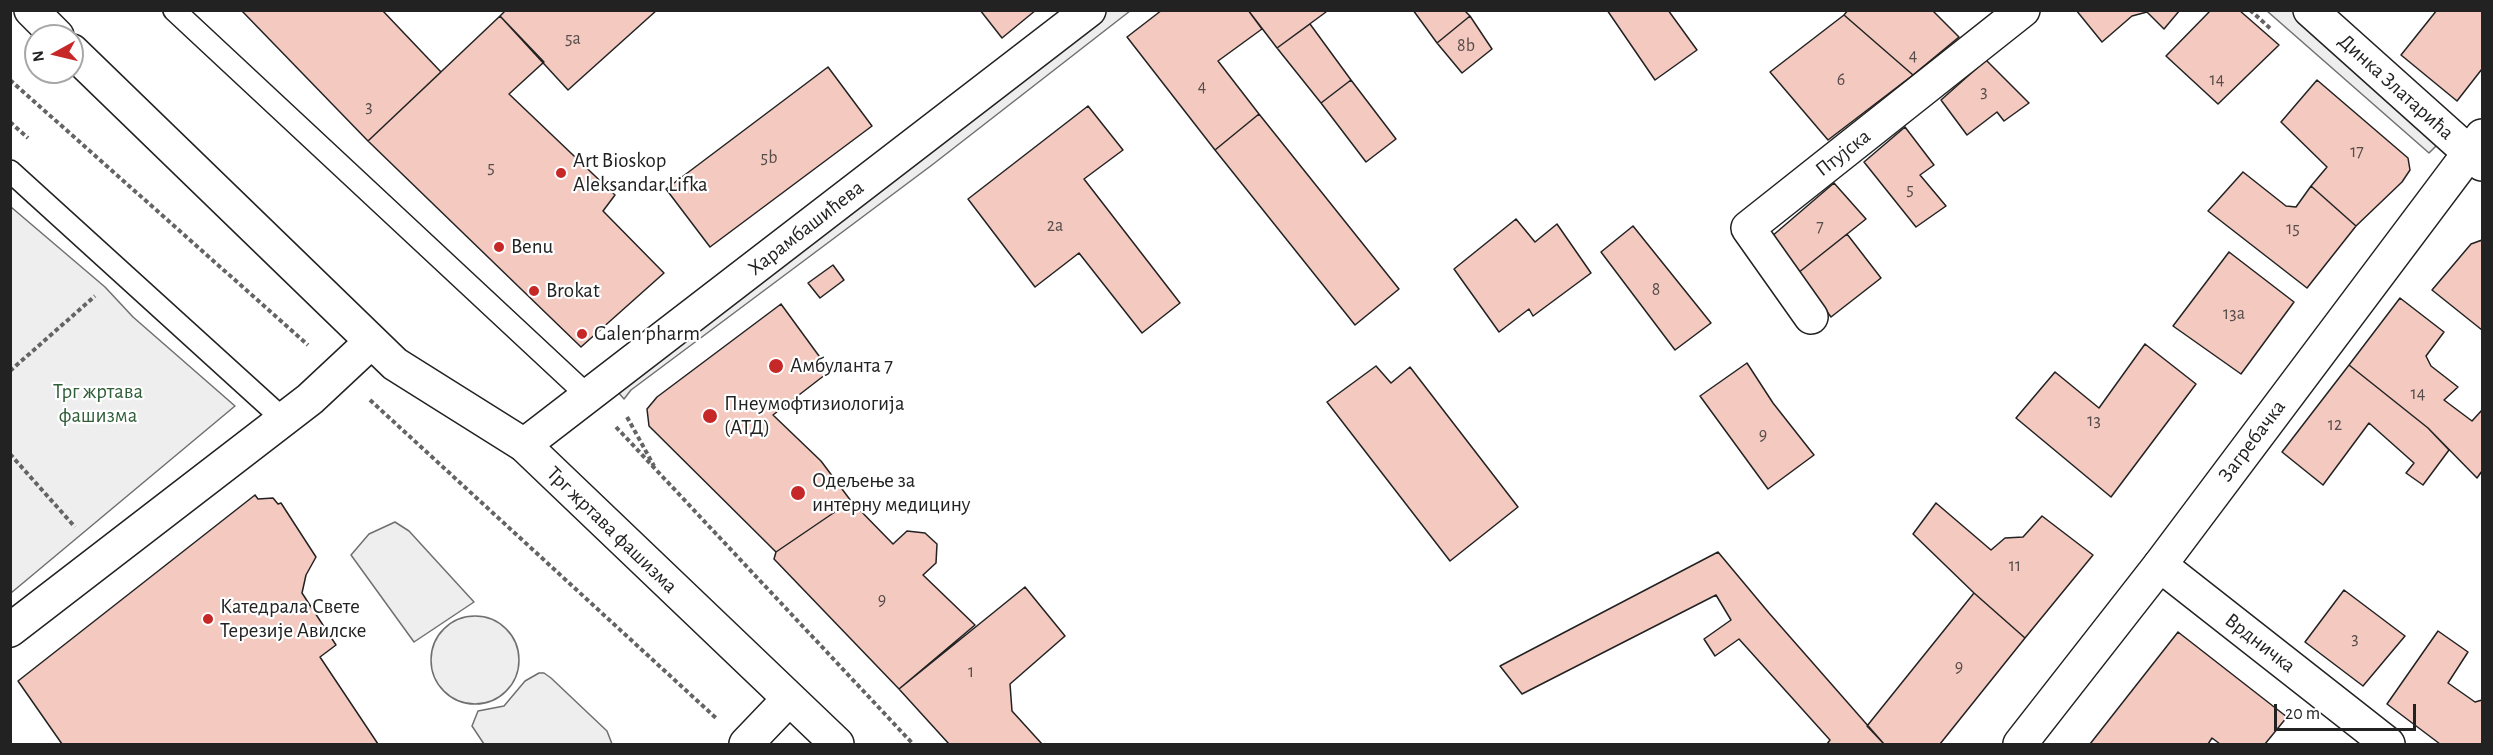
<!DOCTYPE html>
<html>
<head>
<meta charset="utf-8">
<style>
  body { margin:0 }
  #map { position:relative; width:2493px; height:755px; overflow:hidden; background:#fff; font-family:"Alegreya Sans",sans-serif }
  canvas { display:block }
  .frame { position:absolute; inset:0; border:12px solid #222; pointer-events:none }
  .north { position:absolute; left:24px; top:24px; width:60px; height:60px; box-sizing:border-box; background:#fff; border:2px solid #a7a7a7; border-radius:50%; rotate:262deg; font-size:16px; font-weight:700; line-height:24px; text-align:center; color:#222 }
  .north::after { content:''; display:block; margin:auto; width:21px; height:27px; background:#c62828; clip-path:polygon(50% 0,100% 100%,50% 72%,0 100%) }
  .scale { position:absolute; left:2274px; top:704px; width:142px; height:27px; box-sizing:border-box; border:3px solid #222; border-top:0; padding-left:8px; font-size:18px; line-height:21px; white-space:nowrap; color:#222; -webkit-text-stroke:4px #fff; paint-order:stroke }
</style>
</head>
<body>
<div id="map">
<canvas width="2493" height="755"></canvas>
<div class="frame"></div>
<div class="north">N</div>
<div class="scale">20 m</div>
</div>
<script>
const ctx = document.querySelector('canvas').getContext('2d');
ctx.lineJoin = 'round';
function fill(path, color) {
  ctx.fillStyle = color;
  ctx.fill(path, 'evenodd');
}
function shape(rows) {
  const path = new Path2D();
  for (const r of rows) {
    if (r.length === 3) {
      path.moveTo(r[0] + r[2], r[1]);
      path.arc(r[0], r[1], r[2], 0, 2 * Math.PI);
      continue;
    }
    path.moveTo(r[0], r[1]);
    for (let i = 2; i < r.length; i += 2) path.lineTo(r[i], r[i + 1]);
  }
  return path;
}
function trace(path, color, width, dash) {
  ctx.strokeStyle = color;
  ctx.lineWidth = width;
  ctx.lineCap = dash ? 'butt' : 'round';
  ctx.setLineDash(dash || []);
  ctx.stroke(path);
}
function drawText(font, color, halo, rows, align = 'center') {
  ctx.font = font + ' "Alegreya Sans",sans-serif';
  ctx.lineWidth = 4.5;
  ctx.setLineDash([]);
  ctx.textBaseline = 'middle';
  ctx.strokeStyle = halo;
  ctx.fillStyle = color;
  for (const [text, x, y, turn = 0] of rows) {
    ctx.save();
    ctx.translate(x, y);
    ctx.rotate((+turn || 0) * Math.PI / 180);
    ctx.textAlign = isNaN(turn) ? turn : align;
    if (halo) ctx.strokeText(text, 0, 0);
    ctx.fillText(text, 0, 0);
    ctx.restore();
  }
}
const green = shape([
  [11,207,105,287,133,317,235,406,11,593,11,207],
  [395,522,409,531,474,602,414,642,351,555,369,534,395,522],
  [475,660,44],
  [539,673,544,673,551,678,607,731,612,744,484,744,472,726,478,711,504,706,525,681,539,673]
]);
const parking = shape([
  [1100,11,1130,11,932,165,631,390,624,399,611,384,1100,11],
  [2267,11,2296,11,2442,140,2429,153,2267,11]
]);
const building = shape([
  [241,10,382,10,441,72,368,141,241,10],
  [506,10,657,10,568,90,500,16,506,10],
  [980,10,1036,10,1002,38,980,10],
  [1162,10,1248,10,1262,29,1218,61,1259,114,1215,150,1127,37,1162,10],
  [1248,10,1325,10,1326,12,1277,48,1248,10],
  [1413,10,1464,10,1470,16,1437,43,1413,10],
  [1607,10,1668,10,1697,50,1655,80,1607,10],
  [1848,10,1932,10,1959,37,1913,75,1844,15,1848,10],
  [2076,10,2180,10,2164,29,2147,12,2132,16,2102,42,2076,10],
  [2211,10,2239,10,2279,45,2218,104,2166,56,2211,10],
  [2437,10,2482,10,2482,69,2457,101,2401,55,2437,10],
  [1844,15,1913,75,1828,140,1770,72,1844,15],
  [500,16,544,62,509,94,615,195,603,211,664,273,581,347,368,141,500,16],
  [1470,16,1492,49,1462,73,1437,43,1470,16],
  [1310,24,1351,80,1321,103,1277,48,1310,24],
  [1986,60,2029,103,2004,121,1997,112,1967,135,1941,100,1986,60],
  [828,67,872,126,710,247,666,189,828,67],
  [1351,80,1396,139,1366,162,1321,103,1351,80],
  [2317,80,2408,158,2410,170,2402,182,2356,226,2311,186,2327,167,2281,122,2317,80],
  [1088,106,1123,150,1084,179,1180,303,1142,333,1079,253,1035,287,968,199,1088,106],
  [1259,114,1399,289,1355,325,1215,150,1259,114],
  [1905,127,1934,165,1920,175,1946,206,1916,227,1864,162,1905,127],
  [2243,172,2286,206,2296,207,2311,186,2356,226,2307,288,2208,211,2243,172],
  [1834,183,1866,219,1798,273,1771,237,1834,183],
  [1516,219,1535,242,1557,224,1591,273,1533,316,1529,309,1499,332,1454,269,1516,219],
  [1633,226,1711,323,1675,350,1601,252,1633,226],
  [1847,234,1881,278,1831,317,1798,273,1847,234],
  [2482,240,2482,330,2432,290,2471,244,2482,240],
  [2229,252,2294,302,2241,374,2173,326,2229,252],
  [833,265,844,280,820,298,808,283,833,265],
  [2400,298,2444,332,2426,356,2431,366,2458,387,2444,400,2472,421,2482,410,2482,471,2477,478,2428,428,2349,365,2400,298],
  [781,304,830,371,773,415,821,461,851,501,776,552,649,426,647,409,657,397,781,304],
  [2145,344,2196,384,2111,497,2016,418,2055,372,2099,408,2145,344],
  [1747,363,1773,403,1814,455,1768,489,1700,396,1747,363],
  [2349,365,2428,428,2449,450,2423,485,2406,473,2414,463,2369,423,2323,485,2282,452,2349,365],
  [1376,366,1391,383,1410,367,1518,507,1450,561,1327,402,1376,366],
  [255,495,258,499,273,498,278,504,281,503,316,557,306,575,302,593,336,645,320,657,378,744,62,744,18,681,255,495],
  [851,501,893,544,907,531,925,533,937,544,936,563,923,575,975,625,899,689,774,559,776,552,851,501],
  [1936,503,1991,550,2005,538,2023,537,2042,516,2093,555,2025,638,1974,593,1913,534,1936,503],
  [1718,552,1769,613,1884,744,1827,744,1830,740,1739,639,1715,656,1704,639,1731,620,1716,595,1522,694,1500,666,1718,552],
  [1025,587,1065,636,1010,684,1012,711,1042,744,949,744,899,689,1025,587],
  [2344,590,2405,636,2363,686,2305,642,2344,590],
  [1974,593,2025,638,1940,744,1884,744,1867,726,1974,593],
  [2438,631,2468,652,2448,683,2475,702,2482,700,2482,744,2440,744,2387,704,2438,631],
  [2178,632,2287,717,2265,744,2220,744,2212,738,2208,744,2090,744,2178,632]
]);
const path = shape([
  [2250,10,2272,30],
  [10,80,308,345],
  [10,122,28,138],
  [10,371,95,296],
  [370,400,716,718],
  [627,417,654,466],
  [616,427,913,744],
  [10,454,75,527]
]);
const service = shape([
  [174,10,587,395],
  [10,171,283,419]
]);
const minor = shape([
  [2310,10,2482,164],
  [1811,317,1748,228,2023,10],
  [524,445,1089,10],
  [2160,565,2388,744],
  [746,744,789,699]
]);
const tertiary = shape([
  [31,10,57,36],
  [72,51,395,364,524,445,837,744],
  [10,630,310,399,371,342]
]);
const secondary = shape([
  [2020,744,2160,565,2482,136]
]);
const markers = [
  [561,173,6,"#c62828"],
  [499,247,6,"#c62828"],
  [534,291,6,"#c62828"],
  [582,334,6,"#c62828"],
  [776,366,8,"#c62828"],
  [710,416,8,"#c62828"],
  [798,493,8,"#c62828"],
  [208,619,6,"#c62828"]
];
const numberNames = [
  ["5a",573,39],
  ["8b",1466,46],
  ["4",1913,56],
  ["6",1841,80],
  ["14",2217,80],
  ["4",1202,87],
  ["3",1984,92],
  ["3",369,107],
  ["17",2357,152],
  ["5b",769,158],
  ["5",491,168],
  ["5",1910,190],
  ["2a",1055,226],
  ["7",1820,227],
  ["15",2293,229],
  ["8",1656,290],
  ["13a",2234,314],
  ["14",2418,394],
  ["13",2094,421],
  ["12",2335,425],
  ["9",1763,435],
  ["11",2015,566],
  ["9",882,600],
  ["3",2355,639],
  ["9",1959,667],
  ["1",971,672]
];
const streetNames = [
  ["Динка Златарића",2396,87,42],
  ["Птујска",1843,153,-38],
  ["Харамбашићева",806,228,-38],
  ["Загребачка",2252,441,-53],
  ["Трг жртава фашизма",612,530,44],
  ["Врдничка",2260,643,38]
];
const poiNames = [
  ["Art Bioskop",573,161],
  ["Aleksandar Lifka",573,185],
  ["Benu",511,247],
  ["Brokat",546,291],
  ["Galen pharm",594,334],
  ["Амбуланта 7",790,366],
  ["Пнеумофтизиологија",724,404],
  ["(АТД)",724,428],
  ["Одељење за",812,481],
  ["интерну медицину",812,505],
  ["Катедрала Свете",220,607],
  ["Терезије Авилске",220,631]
];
const parkNames = [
  ["Трг жртава",98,392],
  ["фашизма",98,416]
];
fill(green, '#eee');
trace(green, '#6f6f6f', 1.5);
fill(parking, '#ededed');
trace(parking, '#6f6f6f', 1.5);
fill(building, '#f3c9c0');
trace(building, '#222', 1.5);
trace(service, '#222', 24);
trace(minor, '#222', 36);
trace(tertiary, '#222', 36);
trace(secondary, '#222', 36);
trace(path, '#646464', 4, [4.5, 3]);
trace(service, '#fff', 21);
trace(minor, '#fff', 33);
trace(tertiary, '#fff', 33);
trace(secondary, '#fff', 33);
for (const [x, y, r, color] of markers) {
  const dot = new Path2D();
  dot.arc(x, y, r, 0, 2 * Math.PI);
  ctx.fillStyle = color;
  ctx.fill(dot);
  trace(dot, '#fff', 2);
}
drawText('18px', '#564c4a', null, numberNames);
drawText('21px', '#222', '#fff', streetNames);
drawText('21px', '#222', '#fff', poiNames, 'left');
drawText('21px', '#2f5e38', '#fff', parkNames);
</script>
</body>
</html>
